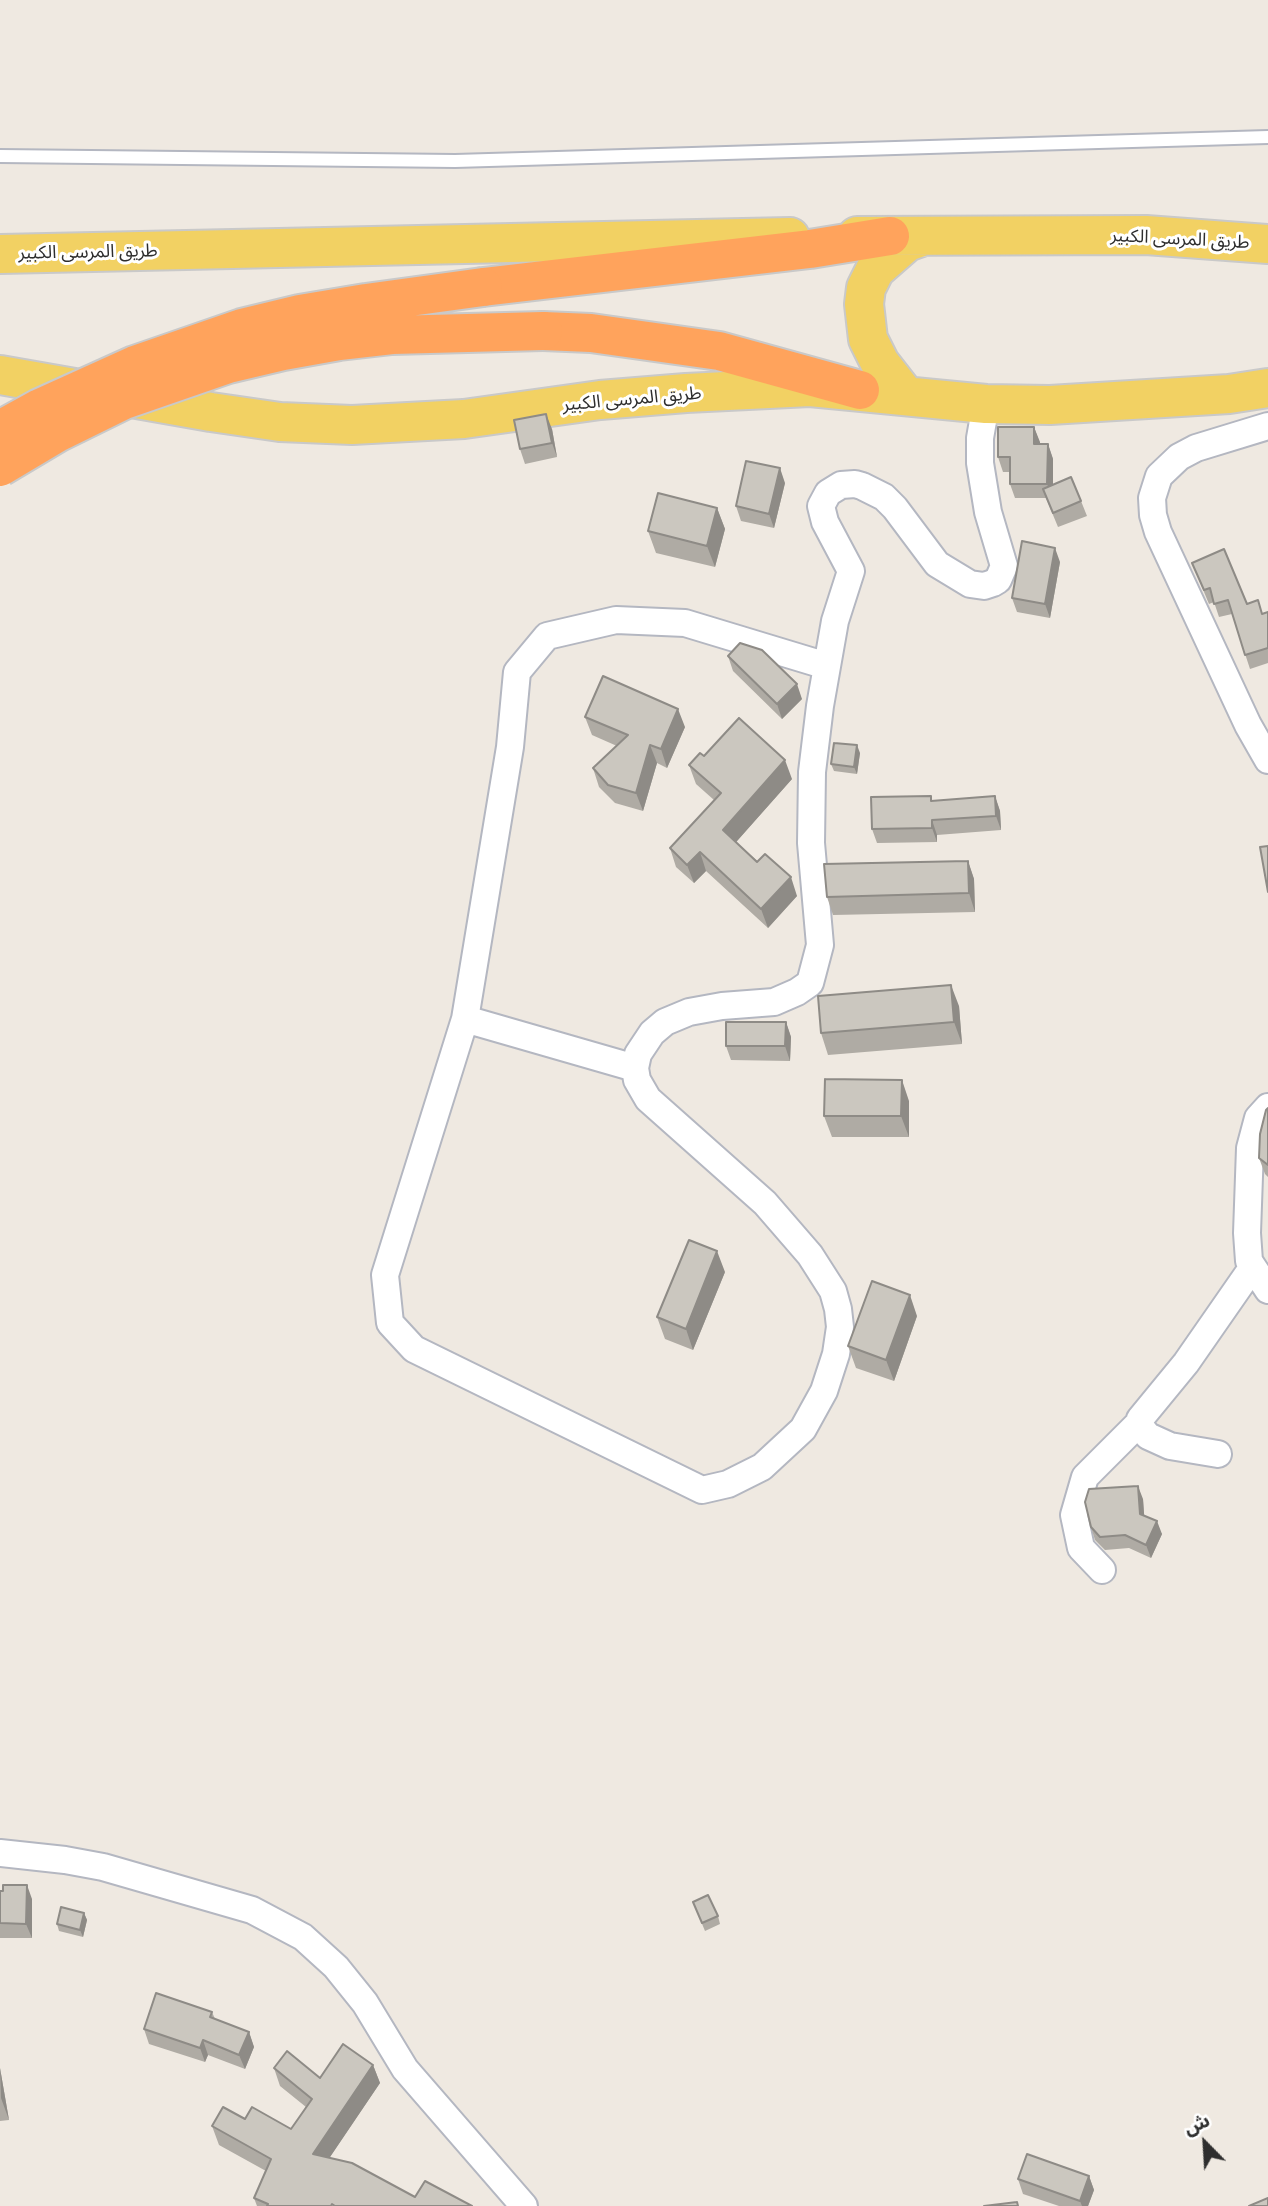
<!DOCTYPE html>
<html>
<head>
<meta charset="utf-8">
<style>
  body { margin:0 }
  #map { position:relative; width:1268px; height:2206px; overflow:hidden; background:#efe9e1; font-family:Raleway,"Noto Sans Arabic",sans-serif }
  canvas { display:block }
  .north { position:absolute; left:1170px; top:2108px; width:70px; height:70px; -webkit-text-stroke:5px #fff; paint-order:stroke; rotate:336deg; font-size:19px; font-weight:700; line-height:28px; text-align:center; color:#2e2e2e }
  .north::after { content:''; display:block; margin:auto; width:24px; height:32px; background:#2e2e2e; clip-path:polygon(50% 0,100% 100%,50% 72%,0 100%) }
</style>
</head>
<body>
<div id="map">
<canvas width="1268" height="2206"></canvas>
<div class="north">ش</div>
</div>
<script>
const ctx = document.querySelector('canvas').getContext('2d');
ctx.lineJoin = 'round';
function shape(rows) {
  const path = new Path2D();
  for (const r of rows) {
    path.moveTo(r[0], r[1]);
    for (let i = 2; i < r.length; i += 2) path.lineTo(r[i], r[i + 1]);
  }
  return path;
}
function trace(path, color, width, dash) {
  ctx.strokeStyle = color;
  ctx.lineWidth = width;
  ctx.lineCap = dash ? 'butt' : 'round';
  ctx.setLineDash(dash || []);
  ctx.stroke(path);
}
function fill(path, color) {
  ctx.fillStyle = color;
  ctx.fill(path, 'evenodd');
}
function drawText(font, color, halo, rows, align = 'center') {
  ctx.font = font + ' Raleway,"Noto Sans Arabic",sans-serif';
  ctx.lineWidth = 6;
  ctx.setLineDash([]);
  ctx.textBaseline = 'middle';
  ctx.strokeStyle = halo;
  ctx.fillStyle = color;
  for (const [text, x, y, turn = 0] of rows) {
    ctx.save();
    ctx.translate(x, y);
    ctx.rotate((+turn || 0) * Math.PI / 180);
    ctx.textAlign = isNaN(turn) ? turn : align;
    if (halo) ctx.strokeText(text, 0, 0);
    ctx.fillText(text, 0, 0);
    ctx.restore();
  }
}
const lane = shape([
  [0,156,455,161,1268,137]
]);
const street = shape([
  [1268,426,1196,448,1179,457,1159,476,1152,498,1153,515,1158,532,1248,725,1268,760],
  [827,666,685,623,616,620,547,636,517,672,510,747,465,1019,385,1275,390,1323,414,1349,702,1490,728,1484,762,1467,803,1429,824,1391,836,1354,840,1327,838,1309,833,1291,810,1255,765,1203,648,1099,637,1080,635,1068,638,1054,652,1033,665,1022,689,1012,722,1006,774,1002,797,992,810,983,820,945,811,843,812,772,820,706,835,621,851,571,825,522,821,506,828,493,841,485,855,484,862,486,884,497,895,508,937,564,970,584,984,586,993,583,998,580,1004,566,988,512,980,463,980,438,986,404],
  [465,1019,635,1068],
  [1268,1107,1258,1118,1250,1148,1247,1233,1249,1261,1268,1290],
  [1218,1454,1170,1446,1148,1436,1140,1426,1140,1419,1186,1363,1252,1268],
  [1102,1570,1081,1548,1074,1515,1085,1477,1139,1423],
  [0,1853,65,1860,103,1867,252,1910,303,1937,336,1967,365,2003,405,2069,524,2206]
]);
const primary = shape([
  [857,236,1146,235,1268,244],
  [0,254,790,237],
  [0,375,211,412,280,422,352,425,464,419,600,400,686,393,810,387,986,404,1050,405,1229,394,1268,388],
  [905,395,880,363,868,339,864,304,866,288,875,270,907,242,924,236]
]);
const highway = shape([
  [483,287,810,249,890,236],
  [543,331,591,333,719,351,860,390]
]);
const highwayBridge = shape([
  [0,430,40,408,135,365,242,328,300,314,366,303,483,287],
  [0,467,57,433,124,400,228,364,283,351,339,341,392,335,543,331]
]);
const wall = shape([
  [1034,427,1040,444,1048,444,1053,459,1053,485,1081,501,1087,516,1058,527,1046,498,1015,498,1010,484,1010,472,1003,472,998,457],
  [552,429,557,457,525,464,520,449],
  [785,483,774,528,741,521,736,506],
  [717,508,725,529,715,567,656,553,648,531],
  [1060,562,1050,618,1017,612,1012,598],
  [1192,563,1263,614,1268,612,1268,663,1250,669,1232,614,1219,617,1214,602,1209,604],
  [728,656,802,699,782,719,733,671],
  [585,717,685,727,667,768,657,763,643,811,615,803,599,787,593,768,617,746,592,735],
  [860,753,857,774,834,771,831,764],
  [704,756,792,779,736,842,797,896,768,928,706,871,694,883,676,867,670,848,714,800,696,784,689,765],
  [995,796,1000,811,1001,830,937,835,937,842,877,843,872,829,933,801],
  [968,861,974,879,975,912,833,915,827,897],
  [959,1006,962,1044,828,1055,821,1033],
  [786,1022,791,1037,790,1061,731,1060,726,1046],
  [909,1101,909,1137,832,1137,824,1116],
  [1268,1108,1268,1177,1265,1174,1259,1158],
  [725,1272,693,1350,665,1339,657,1317],
  [917,1316,894,1381,856,1368,848,1346],
  [1143,1499,1144,1515,1162,1534,1151,1558,1129,1548,1105,1550,1095,1540,1091,1527],
  [0,1891,32,1899,32,1938,0,1938],
  [693,1902,718,1916,720,1924,705,1931],
  [84,1913,87,1920,83,1937,59,1931,57,1924],
  [212,2012,215,2019,249,2032,254,2047,245,2069,208,2055,205,2062,149,2044,144,2029],
  [373,2065,380,2083,329,2158,415,2197,472,2206,257,2206,254,2198,266,2171,219,2145,212,2126,245,2119,291,2129,306,2107,280,2086,274,2068,320,2078],
  [0,2068,9,2120,0,2121],
  [1089,2176,1094,2190,1088,2206,1059,2206,1023,2194,1018,2179]
]);
const shadedWall = shape([
  [546,414,552,429,557,457,552,443],
  [1034,427,1040,442,1040,459,1034,444],
  [1048,444,1053,459,1053,498,1047,484],
  [780,468,785,483,774,528,769,514],
  [717,508,725,529,715,567,707,546],
  [1055,548,1060,562,1050,618,1045,604],
  [797,684,802,699,782,719,777,704],
  [678,709,685,727,667,768,661,749],
  [650,745,657,763,643,811,636,793],
  [857,745,860,753,857,774,854,767],
  [785,760,792,779,730,849,723,830],
  [995,796,1000,811,1001,830,996,816],
  [932,820,937,835,937,842,932,828],
  [700,852,706,871,694,883,687,865],
  [968,861,974,879,975,912,969,893],
  [791,877,797,896,768,928,761,909],
  [951,985,959,1006,962,1044,954,1022],
  [786,1022,791,1037,790,1061,785,1046],
  [902,1080,909,1101,909,1137,901,1116],
  [717,1251,725,1272,693,1350,686,1329],
  [910,1295,917,1316,894,1381,886,1360],
  [1138,1486,1143,1499,1145,1527,1140,1514],
  [1157,1521,1162,1534,1151,1558,1146,1545],
  [27,1885,32,1899,32,1938,26,1924],
  [84,1913,87,1920,83,1937,80,1930],
  [249,2032,254,2047,245,2069,239,2055],
  [203,2040,208,2055,205,2062,200,2048],
  [373,2065,380,2083,320,2172,313,2154],
  [0,2068,9,2120,1,2098],
  [1089,2176,1094,2190,1088,2206,1082,2206,1080,2201]
]);
const building = shape([
  [546,414,552,443,520,449,514,420,546,414],
  [998,427,1034,427,1034,444,1048,444,1047,484,1010,484,1010,457,998,457,998,427],
  [746,461,780,468,769,514,736,506,746,461],
  [1071,477,1081,501,1053,513,1043,489,1071,477],
  [658,493,717,508,707,546,648,531,658,493],
  [1022,541,1055,548,1045,604,1012,598,1022,541],
  [1224,549,1247,604,1258,600,1262,614,1268,612,1268,648,1245,655,1228,600,1214,604,1210,588,1204,590,1192,563,1224,549],
  [740,643,762,650,797,684,777,704,728,656,740,643],
  [603,676,678,709,661,749,650,745,636,793,608,785,593,768,628,735,585,717,603,676],
  [739,718,785,760,723,830,757,862,765,854,791,877,761,909,700,852,687,865,670,848,721,793,689,765,700,753,704,756,739,718],
  [834,743,857,745,854,767,831,764,834,743],
  [931,796,931,801,995,796,996,816,932,820,932,828,872,829,871,797,931,796],
  [1268,846,1268,892,1260,847,1268,846],
  [968,861,969,893,827,897,824,864,968,861],
  [951,985,954,1022,821,1033,818,996,951,985],
  [726,1022,786,1022,785,1046,726,1046,726,1022],
  [825,1079,902,1080,901,1116,824,1116,825,1079],
  [1268,1108,1268,1165,1259,1158,1260,1134,1266,1110,1268,1108],
  [689,1240,717,1251,686,1329,657,1317,689,1240],
  [872,1281,910,1295,886,1360,848,1346,872,1281],
  [1138,1486,1140,1514,1157,1521,1146,1545,1125,1535,1100,1537,1091,1527,1085,1502,1089,1489,1138,1486],
  [3,1885,27,1885,26,1924,0,1923,0,1891,3,1891,3,1885],
  [708,1895,718,1916,702,1923,693,1902,708,1895],
  [61,1907,84,1913,80,1930,57,1924,61,1907],
  [156,1993,212,2012,210,2017,249,2032,239,2055,203,2040,200,2048,144,2029,156,1993],
  [343,2044,373,2065,313,2154,352,2163,415,2197,425,2181,472,2206,335,2206,332,2204,331,2206,267,2206,268,2204,254,2198,271,2159,212,2126,223,2107,245,2119,252,2107,291,2129,312,2099,274,2068,287,2051,320,2078,343,2044],
  [1027,2154,1089,2176,1080,2201,1018,2179,1027,2154],
  [1268,2198,1268,2206,1249,2206,1268,2198],
  [1017,2202,1018,2206,984,2206,1017,2202]
]);
const streetNames = [
  ["طريق المرسى الكبير",1180,239,3],
  ["طريق المرسى الكبير",88,252,-1],
  ["طريق المرسى الكبير",632,399,-5]
];
trace(lane, '#b4b7c1', 16);
trace(street, '#b4b7c1', 30);
trace(primary, '#c9c9c9', 42);
trace(highway, '#c9c9c9', 42);
trace(lane, '#fff', 12);
trace(street, '#fff', 26);
trace(primary, '#f2d163', 38);
trace(highway, '#ffa35c', 38);
trace(highwayBridge, '#c9c9c9', 42, []);
trace(highwayBridge, '#ffa35c', 38);
fill(wall, '#afaba4');
fill(shadedWall, '#8e8b86');
fill(building, '#cbc7bf');
trace(building, '#8e8b86', 2);
drawText('18px', '#2e2e2e', '#fff', streetNames);
</script>
</body>
</html>
